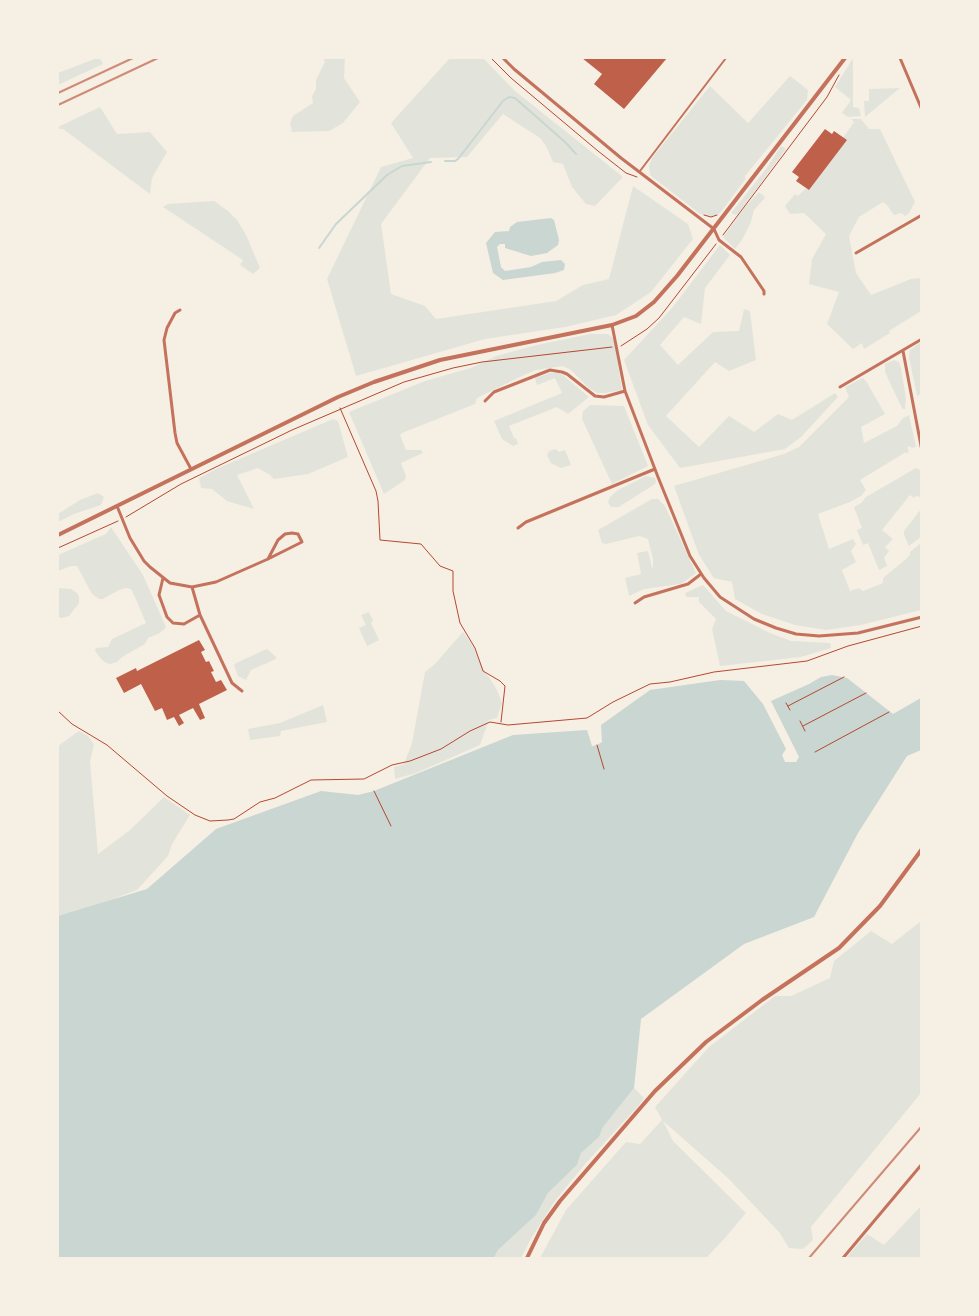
<!DOCTYPE html>
<html>
<head>
<meta charset="utf-8">
<style>
  body { margin:0 }
  #map { position:relative; width:979px; height:1316px; overflow:hidden; background:#f6efe4; font-family:"Noto Serif",serif }
  canvas { display:block }
  .frame { position:absolute; inset:0; border:59px solid #f6efe4; pointer-events:none }
</style>
</head>
<body>
<div id="map">
<canvas width="979" height="1316"></canvas>
<div class="frame"></div>
</div>
<script>
const ctx = document.querySelector('canvas').getContext('2d');
ctx.lineJoin = 'round';
function fill(path, color) {
  ctx.fillStyle = color;
  ctx.fill(path, 'evenodd');
}
function shape(rows) {
  const path = new Path2D();
  for (const r of rows) {
    path.moveTo(r[0], r[1]);
    for (let i = 2; i < r.length; i += 2) path.lineTo(r[i], r[i + 1]);
  }
  return path;
}
function trace(path, color, width, dash) {
  ctx.strokeStyle = color;
  ctx.lineWidth = width;
  ctx.lineCap = dash ? 'butt' : 'round';
  ctx.setLineDash(dash || []);
  ctx.stroke(path);
}
const green = shape([
  [97,58,100,58,103,64,58,85,58,73],
  [323,58,345,58,344,78,360,102,343,123,329,131,292,132,290,123,293,116,313,103,312,96,316,89,316,80,325,62],
  [450,58,483,58,515,91,623,177,595,206,586,204,572,187,563,164,553,162,546,146,540,138,503,114,467,157,430,158,381,224,391,294,425,306,436,319,556,301,583,285,609,279,633,186,688,224,693,239,651,292,616,315,565,327,485,339,356,376,327,279,381,167,413,158,391,123],
  [853,58,858,58,853,59,853,107,859,108,861,116,848,117,842,113,851,100,835,87],
  [790,76,808,90,807,100,745,176,745,180,720,213,711,217,700,214,650,175,649,166,652,158,710,86,748,123],
  [900,88,865,117,864,101,869,101,869,89],
  [100,107,117,134,150,132,167,152,152,178,150,194,63,129,58,129,58,127],
  [851,119,861,119,869,129,880,129,915,202,909,213,905,216,901,213,894,215,887,205,883,202,859,217,849,236,856,273,871,295,911,279,921,278,921,311,889,331,890,333,864,349,862,343,853,349,827,324,839,292,809,284,812,259,826,234,804,213,790,214,785,206,795,194,798,196,806,188,809,190,846,140,843,138,854,122],
  [781,146,786,149,769,172,738,214,735,215,731,213,766,169],
  [759,192,764,196,765,198,754,210,751,222,742,240,735,249,723,237,746,206],
  [214,201,228,211,237,220,246,235,260,268,253,274,240,265,243,260,163,207,168,204],
  [720,245,730,255,705,288,701,324,684,317,660,345,678,365,713,332,739,331,744,309,750,311,756,360,729,371,715,362,666,416,699,447,729,416,754,432,778,414,792,420,835,393,838,397,801,437,785,449,680,468,648,425,624,360,672,308],
  [590,334,608,334,614,339,622,390,606,393,598,393,590,389,571,370,563,366,536,370,524,375,477,398,475,404,402,433,400,435,406,450,421,450,423,453,401,463,406,476,405,480,384,494,349,412,425,381,471,368,496,356,537,345],
  [921,342,921,394,917,396,909,357,910,350],
  [894,360,899,362,901,368,906,398,905,409,903,409,899,402,885,372,885,364],
  [550,373,559,373,564,376,589,397,568,414,557,407,509,426,514,438,516,438,518,444,513,446,502,439,494,421,562,393,555,378,537,385,535,378],
  [863,378,866,381,885,414,861,427,864,443,897,426,903,418,909,415,916,447,912,448,909,446,907,448,909,450,907,454,906,452,860,480,866,490,861,496,850,502,818,514,829,549,853,539,856,544,851,551,856,562,842,570,850,591,859,588,863,591,883,583,883,578,905,560,910,555,910,552,921,543,921,610,861,625,826,630,795,625,762,614,735,599,732,582,714,578,699,555,674,486,784,454,799,447,849,397,845,387],
  [590,405,624,406,648,466,612,484,582,419,583,411],
  [333,419,338,421,348,457,308,474,274,479,270,475,258,468,237,475,254,509,227,501,212,489,201,488,199,478,216,469],
  [556,449,559,452,565,450,571,465,561,468,551,463,547,455,549,451],
  [916,468,920,470,921,497,916,496,914,498,910,495,882,530,893,539,885,547,889,551,884,558,887,566,879,570,868,543,863,545,857,530,862,528,854,507,861,503,866,497],
  [646,476,655,478,656,481,655,484,619,507,611,507,608,502,610,497,618,490],
  [98,493,104,497,101,505,74,514,58,522,58,514,80,500],
  [652,499,658,499,665,506,696,573,681,584,644,589,629,596,625,578,641,574,637,553,648,551,652,568,653,567,653,559,648,539,639,536,606,544,602,543,598,530],
  [921,509,921,537,909,546,904,535,904,531],
  [111,527,143,575,166,627,160,633,148,638,145,644,122,657,117,662,110,664,106,663,102,660,95,651,96,648,108,647,112,639,146,623,134,595,131,589,126,588,119,590,103,599,99,599,92,594,77,566,71,566,58,571,58,555,106,534],
  [703,585,726,611,770,633,791,641,830,643,831,648,801,657,720,666,712,629,716,619,699,602,699,597,686,597,685,593],
  [58,588,71,589,77,593,79,597,79,603,69,616,62,618,58,617],
  [369,612,373,621,371,623,379,640,367,646,359,628,366,625,361,615],
  [463,632,474,647,485,672,489,677,497,690,502,703,497,718,489,720,480,745,416,773,395,779,394,767,404,764,412,743,425,672,434,665],
  [267,649,276,657,276,659,251,670,246,680,238,676,234,665,236,663],
  [323,705,327,722,281,731,280,736,250,740,248,729,280,723],
  [79,731,88,736,94,744,90,761,98,854,130,830,164,797,190,815,172,844,168,856,137,890,58,920,58,746],
  [921,921,921,1093,811,1227,813,1240,803,1249,789,1248,779,1232,729,1179,663,1121,673,1141,746,1213,725,1238,706,1258,540,1258,566,1210,626,1142,640,1144,662,1120,655,1107,709,1047,775,996,791,996,830,978,834,961,871,931,892,944],
  [634,1088,644,1098,639,1105,586,1163,555,1201,532,1237,521,1258,494,1258,498,1250,536,1215,548,1193,577,1165,581,1153,599,1137,603,1127],
  [921,1206,921,1258,846,1258,867,1234,884,1245]
]);
const water = shape([
  [551,218,554,220,559,240,558,245,547,253,531,256,505,248,505,244,500,244,497,247,501,267,505,271,531,267,542,262,561,260,565,264,564,270,555,273,503,280,493,273,486,243,495,232,509,231,510,227,517,222],
  [832,675,847,678,893,714,921,698,921,750,907,756,858,833,814,917,744,944,641,1019,634,1088,603,1127,599,1137,581,1153,577,1165,548,1193,536,1215,498,1250,494,1258,58,1258,58,916,147,889,216,829,321,791,358,795,374,791,513,735,587,730,592,746,597,745,602,742,601,725,650,690,720,680,744,681,763,704,786,749,782,755,785,762,796,762,799,757,771,701,809,684,821,677]
]);
const stream = shape([
  [445,161,455,161,458,159,503,101,509,97,515,98,565,142,576,154],
  [319,248,336,224,387,175,402,166,431,162]
]);
const building = shape([
  [582,58,667,58,624,109,594,84,602,74],
  [825,129,832,134,834,131,847,140,809,190,796,181,799,177,792,172],
  [199,640,205,650,201,652,206,662,209,661,214,671,211,672,216,682,221,680,227,690,199,704,205,718,200,720,193,708,179,715,184,723,179,726,174,717,167,720,162,708,155,711,141,684,124,693,116,678,136,668,137,671]
]);
const path = shape([
  [491,58,511,78,598,151,626,173,637,177],
  [704,215,711,217,717,215],
  [723,235,827,97,839,75],
  [621,346,647,329,659,318,716,244],
  [340,408,376,491,378,501,380,540,421,544,440,566,453,571,453,591,460,623,475,648,483,671,500,681,505,686,501,722],
  [126,517,181,484,292,430,404,382,453,368,482,362,612,347],
  [58,548,118,521],
  [786,703,790,710],
  [788,706,844,677],
  [58,711,72,724,107,745,167,796,195,815,210,821,228,820,234,819,260,802,275,798,311,780,364,779,392,765,410,761,441,749,470,731,490,722,508,725,587,718,613,702,650,684,670,682,714,672,807,661,848,646,922,626],
  [800,721,805,731],
  [803,726,866,693],
  [597,745,604,769],
  [815,752,889,712],
  [374,791,391,826]
]);
const service = shape([
  [640,171,726,58]
]);
const minor = shape([
  [503,58,514,69,621,158,714,229,719,240,741,257,764,291,764,294],
  [900,58,922,110],
  [856,253,922,215],
  [180,310,175,313,167,328,164,340,175,433,177,443,191,469],
  [612,325,625,391,658,477,690,556,704,578,720,597,754,619,776,628,796,634,819,636,858,633,922,617],
  [903,351,922,451],
  [840,387,922,339],
  [485,401,494,392,550,370,562,372,567,374,595,396,604,397,625,391],
  [117,506,130,538,144,561,150,567,170,583,192,587,216,582,268,559,302,542,298,534,292,533,285,534,278,540,268,559],
  [518,528,526,522,655,469],
  [163,578,159,595,167,617,173,623,184,624,200,615],
  [192,587,200,615,232,683,242,691],
  [635,603,644,597,688,584,701,574],
  [843,1258,922,1164]
]);
const tertiary = shape([
  [58,535,338,397,374,382,440,360,612,325,636,316,654,302,677,276,845,58],
  [527,1258,544,1223,560,1201,655,1091,706,1042,762,1000,839,948,880,906,922,849]
]);
const rail = shape([
  [58,93,133,58],
  [58,105,158,58],
  [809,1258,922,1126]
]);
fill(green, '#e2e4dc');
fill(water, '#c9d6d2');
trace(stream, '#c9d6d2', 2);
fill(building, '#bf614a');
trace(path, '#b5482f', 1);
trace(service, '#c5725c', 2);
trace(minor, '#c5725c', 3);
trace(tertiary, '#c5725c', 4);
trace(rail, '#cf8b77', 2);
</script>
</body>
</html>
